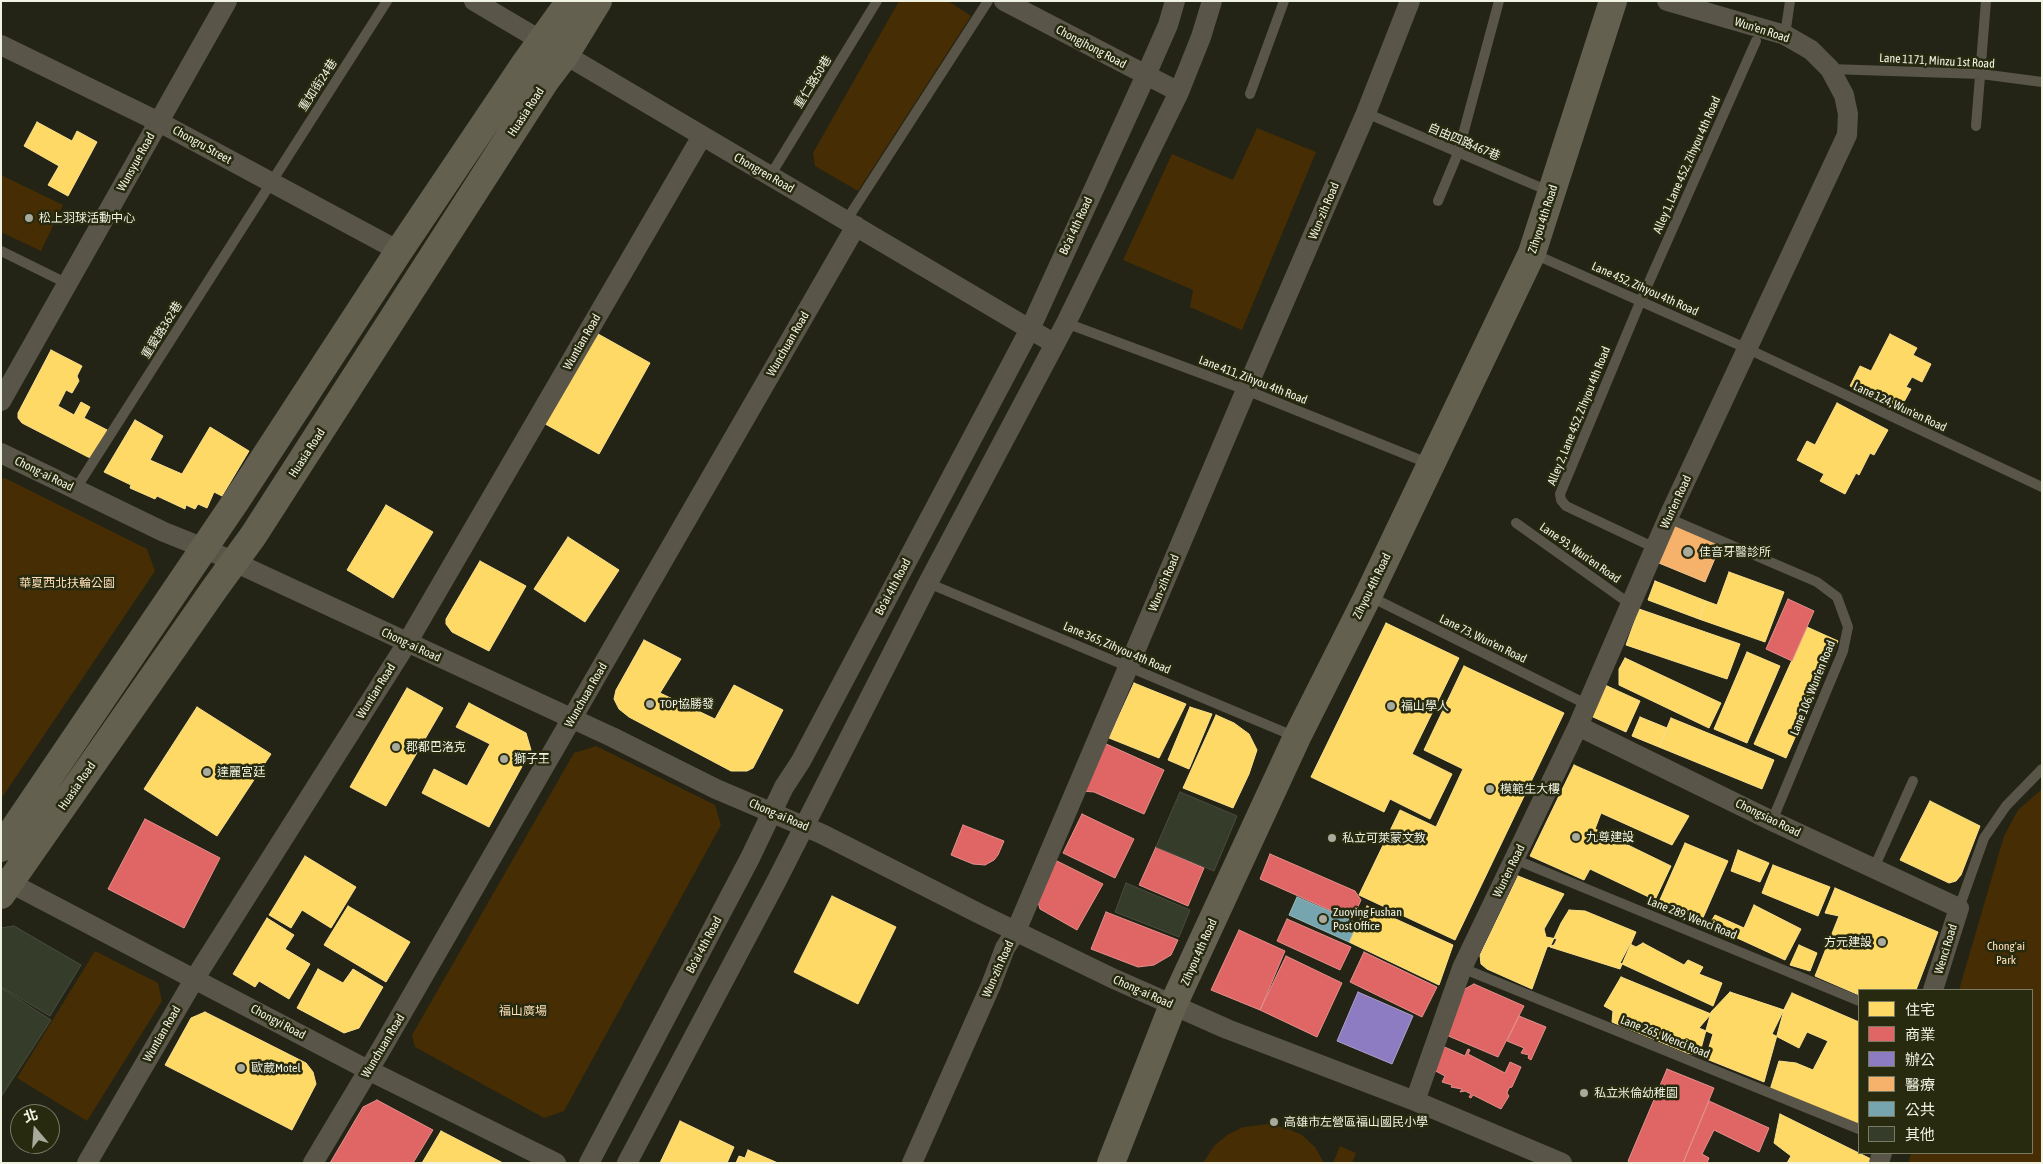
<!DOCTYPE html>
<html>
<head>
<meta charset="utf-8">
<style>
  body { margin:0 }
  #map { position:relative; width:2043px; height:1164px; overflow:hidden; background:#232416; font-family:"Asap Condensed","Noto Sans TC",sans-serif }
  canvas { display:block }
  .frame { position:absolute; inset:0; border:2px solid #f0f2e2; pointer-events:none }
  .legend { position:absolute; left:1858px; top:989px; width:175px; height:165px; box-sizing:border-box; background:#282a10; border:1px solid #787a64; margin:0; padding:6px 9px; list-style:none; font-size:15px; color:#f0f2e2 }
  .legend li { display:flex; align-items:center; gap:10px; height:25px }
  .legend b { width:25px; border:1px solid #787a64 }
  .north { position:absolute; left:10px; top:1104px; width:50px; height:50px; box-sizing:border-box; background:#282a10; border:1px solid #787a64; border-radius:50%; rotate:342deg; font-size:14px; font-weight:700; line-height:20px; text-align:center; color:#f0f2e2 }
  .north::after { content:''; display:block; margin:auto; width:18px; height:22px; background:#a8aa9b; clip-path:polygon(50% 0,100% 100%,50% 72%,0 100%) }
</style>
</head>
<body>
<div id="map">
<canvas width="2043" height="1164"></canvas>
<div class="frame"></div>
<ul class="legend">
<li><b style="height:14px;background:#ffd966"></b>住宅</li>
<li><b style="height:14px;background:#e06666"></b>商業</li>
<li><b style="height:14px;background:#8e7cc3"></b>辦公</li>
<li><b style="height:14px;background:#f6b26b"></b>醫療</li>
<li><b style="height:14px;background:#76a5af"></b>公共</li>
<li><b style="height:14px;background:#353c29"></b>其他</li>
</ul>
<div class="north">北</div>
</div>
<script>
const ctx = document.querySelector('canvas').getContext('2d');
ctx.lineJoin = 'round';
function fill(path, color) {
  ctx.fillStyle = color;
  ctx.fill(path, 'evenodd');
}
function shape(rows) {
  const path = new Path2D();
  for (const r of rows) {
    path.moveTo(r[0], r[1]);
    for (let i = 2; i < r.length; i += 2) path.lineTo(r[i], r[i + 1]);
  }
  return path;
}
function trace(path, color, width, dash) {
  ctx.strokeStyle = color;
  ctx.lineWidth = width;
  ctx.lineCap = dash ? 'butt' : 'round';
  ctx.setLineDash(dash || []);
  ctx.stroke(path);
}
function drawText(font, color, halo, rows, align = 'center') {
  ctx.font = font + ' "Asap Condensed","Noto Sans TC",sans-serif';
  ctx.lineWidth = 5;
  ctx.setLineDash([]);
  ctx.textBaseline = 'middle';
  ctx.strokeStyle = halo;
  ctx.fillStyle = color;
  for (const [text, x, y, turn = 0] of rows) {
    ctx.save();
    ctx.translate(x, y);
    ctx.rotate((+turn || 0) * Math.PI / 180);
    ctx.textAlign = isNaN(turn) ? turn : align;
    if (halo) ctx.strokeText(text, 0, 0);
    ctx.fillText(text, 0, 0);
    ctx.restore();
  }
}
const green = shape([
  [899,1,948,1,971,16,858,191,815,166,813,153],
  [1257,128,1316,152,1242,330,1190,307,1193,290,1123,260,1172,154,1233,180],
  [1,175,63,205,41,251,1,232],
  [5,478,147,549,155,571,1,799,1,479],
  [596,746,715,805,721,825,564,1111,544,1118,415,1047,412,1035,574,753],
  [2042,789,2042,1163,1908,1163,1911,1153,2032,1153,2032,990,1959,990,2004,836,2018,810],
  [95,951,158,983,162,1001,87,1121,17,1078],
  [1269,1124,1286,1128,1302,1135,1315,1147,1324,1163,1203,1163,1214,1146,1227,1135,1243,1127],
  [1340,1146,1356,1153,1352,1163,1333,1163]
]);
const homes = shape([
  [37,122,72,141,77,131,97,142,68,196,48,185,59,166,24,146,37,122],
  [591,330,650,363,599,454,540,421,591,330],
  [1890,334,1917,348,1913,355,1931,364,1922,382,1912,377,1906,387,1911,389,1899,411,1850,386,1860,366,1871,371,1890,334],
  [51,350,82,366,77,376,79,381,72,393,66,390,58,406,74,415,81,402,90,407,84,418,109,431,93,458,88,457,22,423,18,418,18,413,51,350],
  [1837,403,1888,430,1874,455,1870,453,1859,475,1856,473,1845,494,1820,481,1824,474,1797,460,1807,441,1815,445,1837,403],
  [135,420,163,436,150,460,182,474,210,427,249,451,222,496,214,492,207,508,198,504,195,509,186,505,185,509,157,496,155,499,130,488,131,485,104,472,135,420],
  [386,505,433,532,393,598,347,570,386,505],
  [568,537,619,570,585,622,534,589,568,537],
  [480,561,526,586,489,651,452,632,446,624,446,619,480,561],
  [1729,572,1784,592,1765,642,1699,619,1706,601,1717,605,1729,572],
  [1655,581,1706,601,1699,619,1648,600,1655,581],
  [1639,609,1740,644,1727,679,1626,645,1639,609],
  [1386,623,1459,658,1412,754,1452,774,1430,819,1390,799,1384,812,1311,777,1386,623],
  [1807,627,1838,641,1786,758,1754,744,1807,627],
  [644,640,681,659,660,693,715,719,734,685,783,710,753,768,747,771,731,771,629,717,619,709,614,699,616,690,644,640],
  [1747,652,1780,666,1747,743,1714,729,1747,652],
  [1625,658,1721,703,1709,728,1619,685,1619,669,1625,658],
  [1464,666,1564,713,1455,940,1359,895,1400,810,1436,827,1463,769,1424,750,1464,666],
  [1134,683,1186,704,1159,758,1109,738,1134,683],
  [1605,685,1640,701,1626,732,1591,716,1605,685],
  [407,688,443,708,386,806,350,787,407,688],
  [469,703,526,733,531,750,489,827,422,793,434,769,467,786,490,744,456,727,469,703],
  [197,707,271,754,217,836,144,789,197,707],
  [1190,707,1212,714,1189,769,1168,760,1190,707],
  [1216,715,1234,723,1249,734,1257,750,1249,774,1233,808,1183,788,1216,715],
  [1640,717,1667,728,1659,747,1632,736,1640,717],
  [1671,718,1774,760,1762,789,1659,747,1671,718],
  [1574,765,1689,816,1672,845,1601,813,1595,829,1671,866,1655,900,1590,869,1584,880,1530,856,1574,765],
  [1930,801,1980,826,1961,875,1956,881,1949,883,1900,860,1930,801],
  [1685,843,1728,861,1702,920,1659,902,1685,843],
  [1738,850,1769,863,1760,882,1731,871,1738,850],
  [305,856,356,887,331,928,302,910,291,928,269,915,305,856],
  [1773,865,1830,887,1818,916,1762,893,1773,865],
  [1518,876,1564,894,1544,929,1546,937,1557,939,1554,945,1547,947,1532,989,1487,969,1481,964,1480,955,1518,876],
  [1835,888,1938,932,1916,990,1859,990,1859,995,1815,976,1839,916,1825,913,1835,888],
  [832,896,896,927,858,1004,794,972,832,896],
  [1754,905,1801,929,1785,960,1709,925,1715,915,1744,928,1754,905],
  [348,906,410,942,386,982,324,945,348,906],
  [1367,906,1453,945,1439,985,1349,942,1367,906],
  [1569,910,1585,911,1636,932,1620,969,1550,947,1561,923,1569,910],
  [267,918,294,935,285,949,310,964,289,999,259,981,255,987,233,974,267,918],
  [1643,943,1684,965,1688,960,1703,967,1699,974,1722,983,1713,1006,1620,963,1630,944,1636,947,1643,943],
  [1799,945,1817,953,1810,971,1790,965,1799,945],
  [318,969,343,983,353,969,383,987,359,1028,344,1033,297,1008,318,969],
  [1621,977,1711,1014,1699,1028,1713,1034,1706,1057,1687,1053,1612,1022,1613,1011,1604,1006,1621,977],
  [1730,992,1784,1010,1764,1082,1699,1056,1711,1012,1730,992],
  [1792,993,1859,1022,1859,1129,1769,1093,1779,1061,1796,1063,1813,1070,1828,1041,1807,1032,1799,1048,1772,1034,1792,993],
  [205,1012,306,1063,313,1072,316,1084,292,1130,165,1065,191,1018,205,1012],
  [1780,1114,1873,1160,1872,1163,1787,1163,1791,1156,1774,1143,1780,1114],
  [680,1121,734,1147,727,1163,660,1163,680,1121],
  [441,1131,503,1163,422,1163,441,1131],
  [748,1150,778,1163,736,1163,739,1156,745,1158,748,1150]
]);
const shops = shape([
  [1788,599,1814,611,1792,661,1766,649,1788,599],
  [1104,743,1164,770,1144,814,1094,792,1082,791,1104,743],
  [1082,814,1134,839,1115,878,1063,853,1082,814],
  [145,819,220,858,184,928,108,889,145,819],
  [963,825,1004,841,998,855,994,860,985,865,973,864,951,855,963,825],
  [1156,847,1204,868,1188,906,1139,885,1156,847],
  [1270,854,1355,891,1361,900,1352,920,1260,879,1270,854],
  [1053,859,1103,884,1077,930,1040,909,1038,902,1053,859],
  [1106,912,1178,940,1171,955,1154,965,1138,967,1091,949,1106,912],
  [1287,919,1351,947,1340,970,1277,941,1287,919],
  [1239,930,1285,951,1260,1010,1211,990,1239,930],
  [1364,952,1437,987,1422,1017,1350,982,1364,952],
  [1286,956,1342,983,1317,1037,1260,1010,1286,956],
  [1474,984,1524,1006,1498,1057,1439,1032,1463,990,1474,984],
  [1519,1016,1546,1027,1531,1060,1528,1058,1529,1055,1521,1053,1524,1048,1507,1041,1519,1016],
  [1440,1045,1465,1056,1468,1049,1470,1050,1468,1054,1505,1073,1510,1062,1521,1067,1512,1087,1509,1088,1507,1093,1509,1096,1501,1109,1473,1095,1471,1098,1469,1097,1471,1094,1465,1091,1460,1092,1462,1089,1451,1087,1452,1085,1442,1082,1445,1076,1430,1068,1440,1045],
  [1667,1069,1714,1088,1683,1163,1631,1163,1628,1161,1667,1069],
  [377,1100,433,1130,413,1163,330,1163,363,1107,377,1100],
  [1709,1101,1769,1128,1759,1152,1714,1130,1702,1154,1709,1158,1707,1163,1683,1163,1709,1101]
]);
const offices = shape([
  [1358,992,1413,1016,1392,1064,1337,1041,1358,992]
]);
const health = shape([
  [1670,522,1721,544,1705,582,1654,561,1670,522]
]);
const public = shape([
  [1297,897,1357,923,1349,942,1289,915,1297,897]
]);
const building = shape([
  [1180,792,1237,816,1214,871,1156,847,1180,792],
  [1126,883,1190,910,1179,937,1115,912,1126,883],
  [14,926,81,965,50,1016,1,987,1,928,14,926],
  [1,988,51,1020,1,1097,1,988]
]);
const lane = shape([
  [1785,35,1790,1],
  [1830,69,1981,74,2042,82],
  [1250,94,1284,1],
  [1366,113,1551,192],
  [1976,126,1986,1],
  [770,176,877,1],
  [1438,201,1458,153,1499,1],
  [846,221,988,1],
  [1,251,68,284],
  [1534,254,1748,349,2042,487],
  [1066,323,1246,390,1430,464],
  [75,490,387,1],
  [1668,518,1817,582,1837,597,1848,627,1843,651,1772,821],
  [1516,523,1630,604],
  [1655,548,1566,506,1561,500,1560,494,1641,300,1756,41],
  [928,583,1296,737],
  [1369,596,1586,704],
  [1514,859,1859,1001],
  [1874,868,1913,781],
  [1959,908,1984,838,2006,806,2042,769],
  [1462,968,1859,1129]
]);
const street = shape([
  [474,1,1055,344],
  [1004,1,1179,92],
  [1,45,159,122,399,251],
  [1,401,227,1],
  [1,453,164,532,204,548,612,737,716,789,822,834,980,914,1112,978,1227,1029,1415,1101,1562,1163],
  [1578,726,1772,821,1959,908,1933,990],
  [1,878,368,1070,556,1163],
  [1415,1101,1462,968,1578,726,1668,518,1847,135,1848,114,1844,95,1830,69,1811,50,1785,35,1667,1],
  [87,1163,195,978,407,643,702,136],
  [313,1163,380,1051,856,226],
  [589,1163,750,858,784,787,801,761,1030,329,1146,75,1168,25,1175,1],
  [627,1163,777,880,928,583,1066,323,1179,92,1201,37,1212,1],
  [912,1163,991,985,1005,948,1016,931,1246,390,1366,113,1410,1],
  [1879,1163,1882,1153]
]);
const secondary = shape([
  [1,848,238,498,399,251,524,65,570,1],
  [1,895,215,588,253,536,546,80,565,55,598,1],
  [1111,1163,1173,1005,1297,737,1368,596,1532,253,1613,1]
]);
const markers = [
  [29,218,5,"#a8aa9b"],
  [1688,552,6,"#a8aa9b"],
  [650,704,5,"#a8aa9b"],
  [1391,706,5,"#a8aa9b"],
  [396,747,5,"#a8aa9b"],
  [504,759,5,"#a8aa9b"],
  [207,772,5,"#a8aa9b"],
  [1490,789,5,"#a8aa9b"],
  [1576,837,5,"#a8aa9b"],
  [1332,838,5,"#a8aa9b"],
  [1323,919,5,"#a8aa9b"],
  [1882,942,5,"#a8aa9b"],
  [241,1068,5,"#a8aa9b"],
  [1584,1093,5,"#a8aa9b"],
  [1274,1122,5,"#a8aa9b"]
];
const streetNames = [
  ["Wun'en Road",1762,30,18],
  ["Chongjhong Road",1091,47,28],
  ["Lane 1171, Minzu 1st Road",1937,61,3],
  ["重仁路50巷",813,82,-58],
  ["重如街24巷",318,85,-57],
  ["Huasia Road",526,112,-57],
  ["自由四路467巷",1464,142,23],
  ["Chongru Street",202,145,29],
  ["Wunsyue Road",136,162,-61],
  ["Alley 1, Lane 452, Zihyou 4th Road",1687,165,-66],
  ["Chongren Road",764,173,30],
  ["Wun-zih Road",1324,211,-67],
  ["Zihyou 4th Road",1543,219,-72],
  ["Bo'ai 4th Road",1076,226,-65],
  ["Lane 452, Zihyou 4th Road",1645,289,24],
  ["重愛路362巷",162,330,-58],
  ["Wuntian Road",582,342,-60],
  ["Wunchuan Road",788,344,-60],
  ["Lane 411, Zihyou 4th Road",1253,380,21],
  ["Lane 124, Wun'en Road",1900,407,25],
  ["Alley 2, Lane 452, Zihyou 4th Road",1579,416,-68],
  ["Huasia Road",307,453,-57],
  ["Chong-ai Road",44,474,26],
  ["Wun'en Road",1676,502,-65],
  ["Lane 93, Wun'en Road",1580,553,35],
  ["Wun-zih Road",1164,583,-67],
  ["Zihyou 4th Road",1372,586,-64],
  ["Bo'ai 4th Road",893,587,-62],
  ["Lane 73, Wun'en Road",1483,639,26],
  ["Chong-ai Road",411,645,25],
  ["Lane 365, Zihyou 4th Road",1117,648,23],
  ["Lane 106, Wun'en Road",1813,688,-68],
  ["Wuntian Road",376,691,-58],
  ["Wunchuan Road",586,695,-60],
  ["Huasia Road",77,786,-55],
  ["Chong-ai Road",779,815,23],
  ["Chongsiao Road",1768,818,26],
  ["Wun'en Road",1509,871,-64],
  ["Lane 289, Wenci Road",1692,918,22],
  ["Bo'ai 4th Road",704,945,-62],
  ["Wenci Road",1946,949,-73],
  ["Zihyou 4th Road",1199,952,-66],
  ["Wun-zih Road",998,969,-66],
  ["Chong-ai Road",1143,992,24],
  ["Chongyi Road",278,1022,28],
  ["Wuntian Road",162,1034,-60],
  ["Lane 265, Wenci Road",1665,1037,22],
  ["Wunchuan Road",383,1046,-59]
];
const poiNames = [
  ["松上羽球活動中心",39,218],
  ["佳音牙醫診所",1699,552],
  ["TOP協勝發",660,704],
  ["福山學人",1401,706],
  ["郡都巴洛克",406,747],
  ["獅子王",514,759],
  ["達麗宮廷",217,772],
  ["模範生大樓",1500,789],
  ["九尊建設",1586,837],
  ["私立可萊蒙文教",1342,838],
  ["Zuoying Fushan",1333,912],
  ["Post Office",1333,926],
  ["方元建設",1872,942,"right"],
  ["歐葳Motel",251,1068],
  ["私立米倫幼稚園",1594,1093],
  ["高雄市左營區福山國民小學",1284,1122]
];
const parkNames = [
  ["華夏西北扶輪公園",67,583],
  ["Chong'ai",2006,946],
  ["Park",2006,960],
  ["福山廣場",523,1011]
];
fill(green, '#462d03');
fill(homes, '#ffd966');
trace(homes, '#fae08b', 1);
fill(shops, '#e06666');
trace(shops, '#e5908b', 1);
fill(offices, '#8e7cc3');
trace(offices, '#ab9fcc', 1);
fill(health, '#f6b26b');
trace(health, '#f4c58f', 1);
fill(public, '#76a5af');
trace(public, '#9bbcbe', 1);
fill(building, '#353c29');
trace(building, '#494c40', 1);
trace(lane, '#595649', 10);
trace(street, '#595649', 20);
trace(secondary, '#646050', 28);
for (const [x, y, r, color] of markers) {
  const dot = new Path2D();
  dot.arc(x, y, r, 0, 2 * Math.PI);
  ctx.fillStyle = color;
  ctx.fill(dot);
  trace(dot, '#282a10', 2);
}
drawText('12px', '#f0f2e2', '#282a10', streetNames);
drawText('12px', '#f0f2e2', '#282a10', poiNames, 'left');
drawText('12px', '#fedfb8', '#282a10', parkNames);
</script>
</body>
</html>
